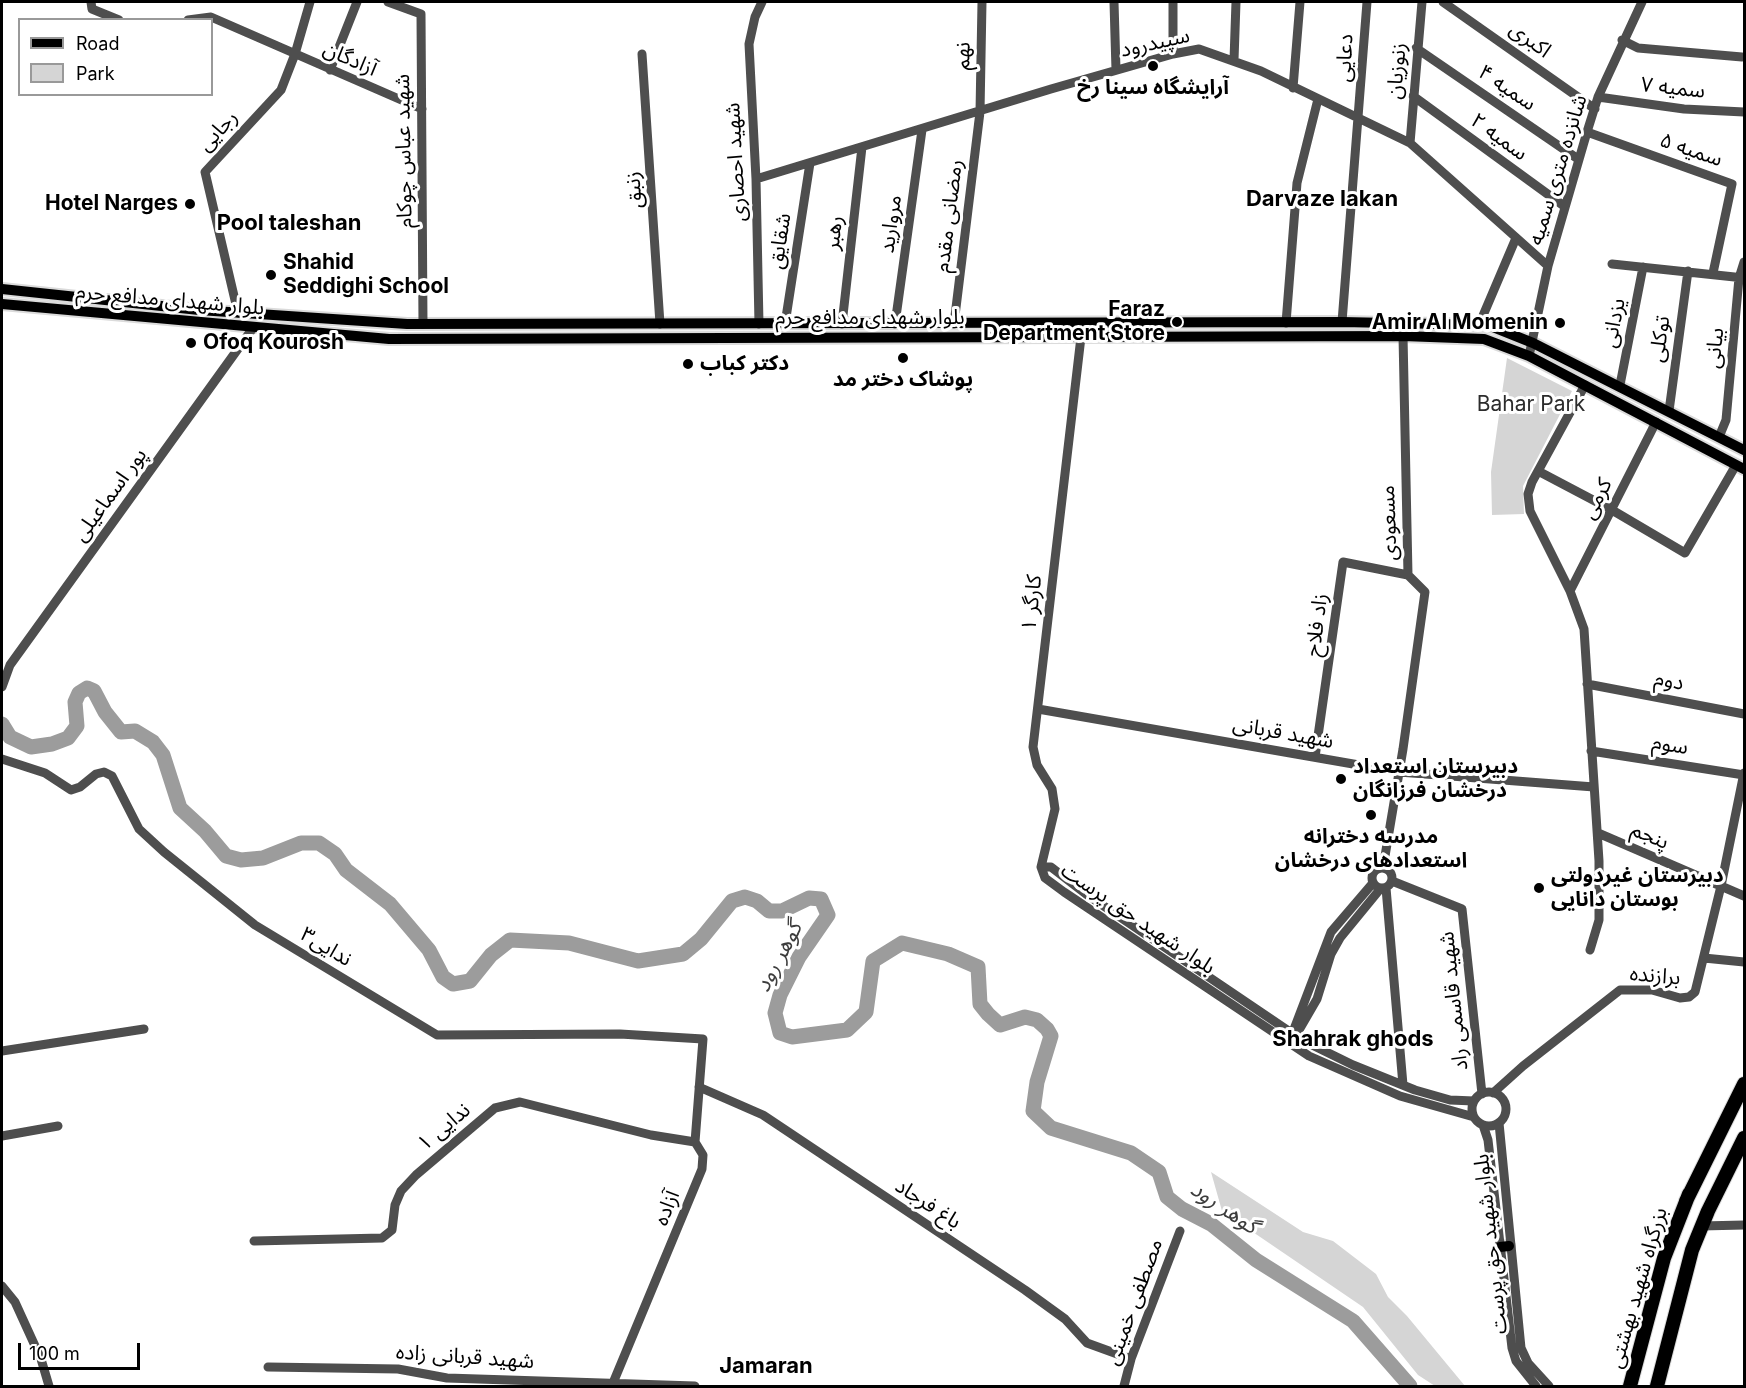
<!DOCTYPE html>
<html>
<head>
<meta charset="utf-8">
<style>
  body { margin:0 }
  #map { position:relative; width:1746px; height:1388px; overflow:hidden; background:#fff; font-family:Inter,sans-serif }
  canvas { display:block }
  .frame { position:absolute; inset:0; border:3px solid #000; pointer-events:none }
  .legend { position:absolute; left:18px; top:18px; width:195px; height:78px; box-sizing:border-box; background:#fff; border:2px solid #999; margin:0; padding:8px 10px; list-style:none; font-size:18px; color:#000 }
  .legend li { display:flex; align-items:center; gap:12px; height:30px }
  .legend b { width:30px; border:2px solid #999 }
  .scale { position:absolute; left:18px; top:1343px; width:122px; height:27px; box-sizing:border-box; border:3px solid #000; border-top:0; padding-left:8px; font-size:18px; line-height:21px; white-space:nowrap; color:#000; -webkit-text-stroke:4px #fff; paint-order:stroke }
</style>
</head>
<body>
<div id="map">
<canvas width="1746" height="1388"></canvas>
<div class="frame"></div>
<ul class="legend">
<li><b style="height:8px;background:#000"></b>Road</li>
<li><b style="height:16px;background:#d5d5d5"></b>Park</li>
</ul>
<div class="scale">100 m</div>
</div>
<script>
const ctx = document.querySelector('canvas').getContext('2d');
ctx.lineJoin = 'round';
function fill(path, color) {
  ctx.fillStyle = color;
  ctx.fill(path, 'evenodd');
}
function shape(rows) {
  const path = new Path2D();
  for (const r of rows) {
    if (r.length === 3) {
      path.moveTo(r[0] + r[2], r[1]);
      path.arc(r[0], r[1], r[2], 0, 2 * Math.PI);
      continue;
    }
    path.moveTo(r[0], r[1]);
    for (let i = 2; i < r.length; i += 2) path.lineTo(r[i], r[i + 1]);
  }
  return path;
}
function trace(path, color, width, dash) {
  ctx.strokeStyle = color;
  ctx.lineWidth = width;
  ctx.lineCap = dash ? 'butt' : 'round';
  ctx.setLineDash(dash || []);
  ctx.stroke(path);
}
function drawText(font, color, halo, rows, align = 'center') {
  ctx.font = font + ' Inter,"Noto Sans Arabic",sans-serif';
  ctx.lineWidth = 6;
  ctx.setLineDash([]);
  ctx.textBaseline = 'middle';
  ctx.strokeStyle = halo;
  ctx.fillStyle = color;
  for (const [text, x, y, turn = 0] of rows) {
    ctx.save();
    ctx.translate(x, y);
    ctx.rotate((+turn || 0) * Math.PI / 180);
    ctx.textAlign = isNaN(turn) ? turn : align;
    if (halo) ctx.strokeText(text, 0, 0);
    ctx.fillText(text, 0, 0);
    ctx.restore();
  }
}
const green = shape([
  [1507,358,1572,391,1523,486,1524,514,1492,515,1491,472],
  [1211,1172,1303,1232,1333,1241,1376,1274,1388,1297,1407,1316,1465,1386,1435,1386,1418,1375,1363,1307,1222,1211]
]);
const river = shape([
  [2,724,10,737,31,747,52,744,68,738,77,726,75,702,79,693,87,688,94,691,105,712,121,732,135,731,153,742,163,755,180,808,205,831,226,856,241,860,263,858,301,843,319,843,335,854,346,870,390,904,429,950,443,977,453,984,470,981,491,955,510,940,569,943,638,961,683,954,701,939,732,901,745,897,757,901,769,911,782,911,809,898,821,899,828,915,799,957,780,995,775,1013,780,1033,792,1037,847,1030,866,1012,873,961,902,943,948,954,978,967,980,1004,988,1014,1000,1025,1025,1017,1037,1020,1047,1029,1051,1036,1037,1082,1033,1111,1051,1128,1131,1153,1159,1172,1167,1197,1182,1209,1211,1224,1256,1260,1353,1321,1410,1386]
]);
const minor = shape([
  [91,2,92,9,119,20],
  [388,2,421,14,423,324],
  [1114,2,1116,70],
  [1443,2,1595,109],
  [188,20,211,17,422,109],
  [1622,40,1638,48,1742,57],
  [1416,48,1578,159],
  [642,54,660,324],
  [1173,54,1173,2],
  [1234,60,1236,2],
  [330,70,357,2],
  [1293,88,1300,2],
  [1413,96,1564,206],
  [1598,97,1684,109,1744,112],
  [1587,132,1732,184,1713,273],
  [1410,143,1422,2],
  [756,179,1051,89,1173,54,1199,49,1261,71,1410,143,1548,266],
  [1612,264,1744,278],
  [238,313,205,172,281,90,295,54,310,2],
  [1342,322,1367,2],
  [1286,323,1297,183,1318,99],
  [759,324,756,179,749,44,755,17,762,2],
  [785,324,810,163],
  [842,324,862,147],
  [895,324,922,130],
  [954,324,980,112,982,2],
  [1479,325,1516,238],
  [1529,356,1548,266,1587,132,1598,97,1642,2],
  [1585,385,1532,482,1528,494,1530,511,1570,591,1584,629,1599,861,1599,920,1590,950],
  [1620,385,1643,267],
  [1669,411,1688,271],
  [1719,437,1726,420,1739,278,1744,262],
  [1538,471,1612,510,1685,553,1736,465],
  [1570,591,1656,422],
  [1587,684,1744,714],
  [2,687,10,665,253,328],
  [1038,709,1399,772,1594,787],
  [1591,751,1744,775],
  [1315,757,1343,562,1408,575],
  [2,759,45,773,71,790,80,787,96,774,104,772,112,776,139,829,164,852,255,925,437,1035,620,1034,703,1039,695,1142,703,1155,702,1169,613,1383],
  [1598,833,1744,896],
  [1041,867,1055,809,1052,789,1037,765,1033,747,1081,337],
  [1041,867,1045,878,1064,892,1309,1056,1400,1096,1474,1117],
  [1041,867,1051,867,1086,894,1302,1040,1353,1065,1415,1090,1450,1100,1474,1101],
  [1382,878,10],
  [1383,868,1403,749,1425,592,1408,575,1403,336],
  [1392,881,1462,909,1482,1094],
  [1386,888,1403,1085],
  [1704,958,1744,962],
  [1293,1034,1299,1030,1317,999,1331,954,1340,938,1381,888],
  [1291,1037,1331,932,1373,883],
  [2,1051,144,1029],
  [699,1087,763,1115,1025,1290,1065,1319,1087,1343,1131,1359],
  [1489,1109,17],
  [1493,1093,1523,1066,1620,990,1652,990,1680,998,1689,997,1695,992,1721,886,1744,773],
  [1499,1123,1521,1348,1528,1363,1549,1386],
  [1483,1125,1488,1140,1512,1348,1516,1361,1536,1386],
  [2,1136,58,1126],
  [1701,1226,1744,1225],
  [254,1241,382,1238,392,1230,395,1205,401,1191,416,1175,495,1108,520,1102,651,1135,695,1142],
  [2,1286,15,1302,41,1359,49,1386],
  [268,1367,398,1369,447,1378,695,1386],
  [1124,1386,1131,1359,1180,1231]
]);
const major = shape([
  [2,289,199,310,407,324,1342,322,1488,325,1533,343,1744,450],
  [2,304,389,339,1403,336,1484,339,1529,356,1744,469],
  [1500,1247,1509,1246]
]);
const highway = shape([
  [1686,1201,1744,1084],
  [1630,1386,1664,1258,1689,1194],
  [1657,1386,1692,1250,1708,1211,1744,1138]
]);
const markers = [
  [1153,66,6,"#000"],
  [190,204,6,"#000"],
  [271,275,6,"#000"],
  [1177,322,6,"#000"],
  [1560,323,6,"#000"],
  [191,343,6,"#000"],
  [903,358,6,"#000"],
  [688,364,6,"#000"],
  [1341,779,6,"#000"],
  [1371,815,6,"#000"],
  [1539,888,6,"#000"]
];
const streetNames = [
  ["اکبری",1530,40,36],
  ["سپیدرود",1155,43,-13],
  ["نهم",963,56,-89],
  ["دعایی",1345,58,-87],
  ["آزادگان",350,59,24],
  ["زنوزیان",1397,71,-85],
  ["سمیه ۴",1507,88,34],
  ["سمیه ۷",1673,88,6],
  ["رجایی",218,131,-47],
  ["سمیه ۲",1499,137,36],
  ["سمیه ۵",1691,150,19],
  ["شهید عباس چوکام",404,151,-91],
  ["شهید احصاری",736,162,-93],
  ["شانزده متری سمیه",1558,170,-73],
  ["زنبق",634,190,-94],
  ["رمضانی مقدم",949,216,-83],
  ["مروارید",891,224,-82],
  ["رهبر",834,233,-83],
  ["شقایق",780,241,-81],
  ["بلوار شهدای مدافع حرم",170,300,5],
  ["بلوار شهدای مدافع حرم",870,318],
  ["یزدانی",1614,323,-79],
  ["توکلی",1660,339,-82],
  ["بیانی",1715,348,-84],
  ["پور اسماعیلی",110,495,-54],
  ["کرمی",1597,499,-63],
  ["مسعودی",1389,523,-92],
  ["کارگر ۱",1032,603,-84],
  ["زاد فلاح",1317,625,-83],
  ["دوم",1669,681,11],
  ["شهید قربانی",1283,733,10],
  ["سوم",1670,745,9],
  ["پنجم",1650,836,23],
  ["بلوار شهید حق پرست",1138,919,34],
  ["ندایی۳",326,947,31],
  ["برازنده",1655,976,5],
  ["شهید قاسمی راد",1454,1001,-96],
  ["ندایی ۱",444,1127,-40],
  ["باغ فرجاد",928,1204,33],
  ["آزاده",667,1208,-68],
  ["بلوار شهید حق پرست",1491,1244,-96],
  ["بزرگراه شهید بهشتی",1638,1288,-74],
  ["مصطفی خمینی",1134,1302,-70],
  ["شهید قربانی زاده",465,1357,4]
];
const poiNames = [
  ["آرایشگاه سینا رخ",1153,88,"center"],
  ["Hotel Narges",178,204,"right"],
  ["Shahid",283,263],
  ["Seddighi School",283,287],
  ["Faraz",1165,310,"right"],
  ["Department Store",1165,334,"right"],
  ["Amir Al Momenin",1548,323,"right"],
  ["Ofoq Kourosh",203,343],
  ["دکتر کباب",700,364],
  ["پوشاک دختر مد",903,380,"center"],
  ["دبیرستان استعداد",1353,767],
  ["درخشان فرزانگان",1353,791],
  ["مدرسه دخترانه",1371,837,"center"],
  ["استعدادهای درخشان",1371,861,"center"],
  ["دبیرستان غیردولتی",1551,876],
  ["بوستان دانایی",1551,900]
];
const parkNames = [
  ["Bahar Park",1531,405]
];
const neighbourhoodNames = [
  ["Darvaze lakan",1322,199],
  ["Pool taleshan",289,223],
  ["Shahrak ghods",1353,1039],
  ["Jamaran",766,1366]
];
const waterNames = [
  ["گوهر رود",779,957,-62],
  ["گوهر رود",1224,1208,34]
];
fill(green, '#d5d5d5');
trace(river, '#9c9c9c', 15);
trace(major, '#dbdbdb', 14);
trace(highway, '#dbdbdb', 16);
trace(minor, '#4e4e4e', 9);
trace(major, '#000', 10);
trace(highway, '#000', 14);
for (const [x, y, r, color] of markers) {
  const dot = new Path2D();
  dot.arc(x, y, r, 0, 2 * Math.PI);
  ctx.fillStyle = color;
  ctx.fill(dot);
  trace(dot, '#fff', 2);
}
drawText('21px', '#000', '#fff', streetNames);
drawText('bold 21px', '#000', '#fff', poiNames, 'left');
drawText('21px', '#2c2c2c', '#fff', parkNames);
drawText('bold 22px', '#000', '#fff', neighbourhoodNames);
drawText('italic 22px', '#3d3d3d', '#fff', waterNames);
</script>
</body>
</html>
